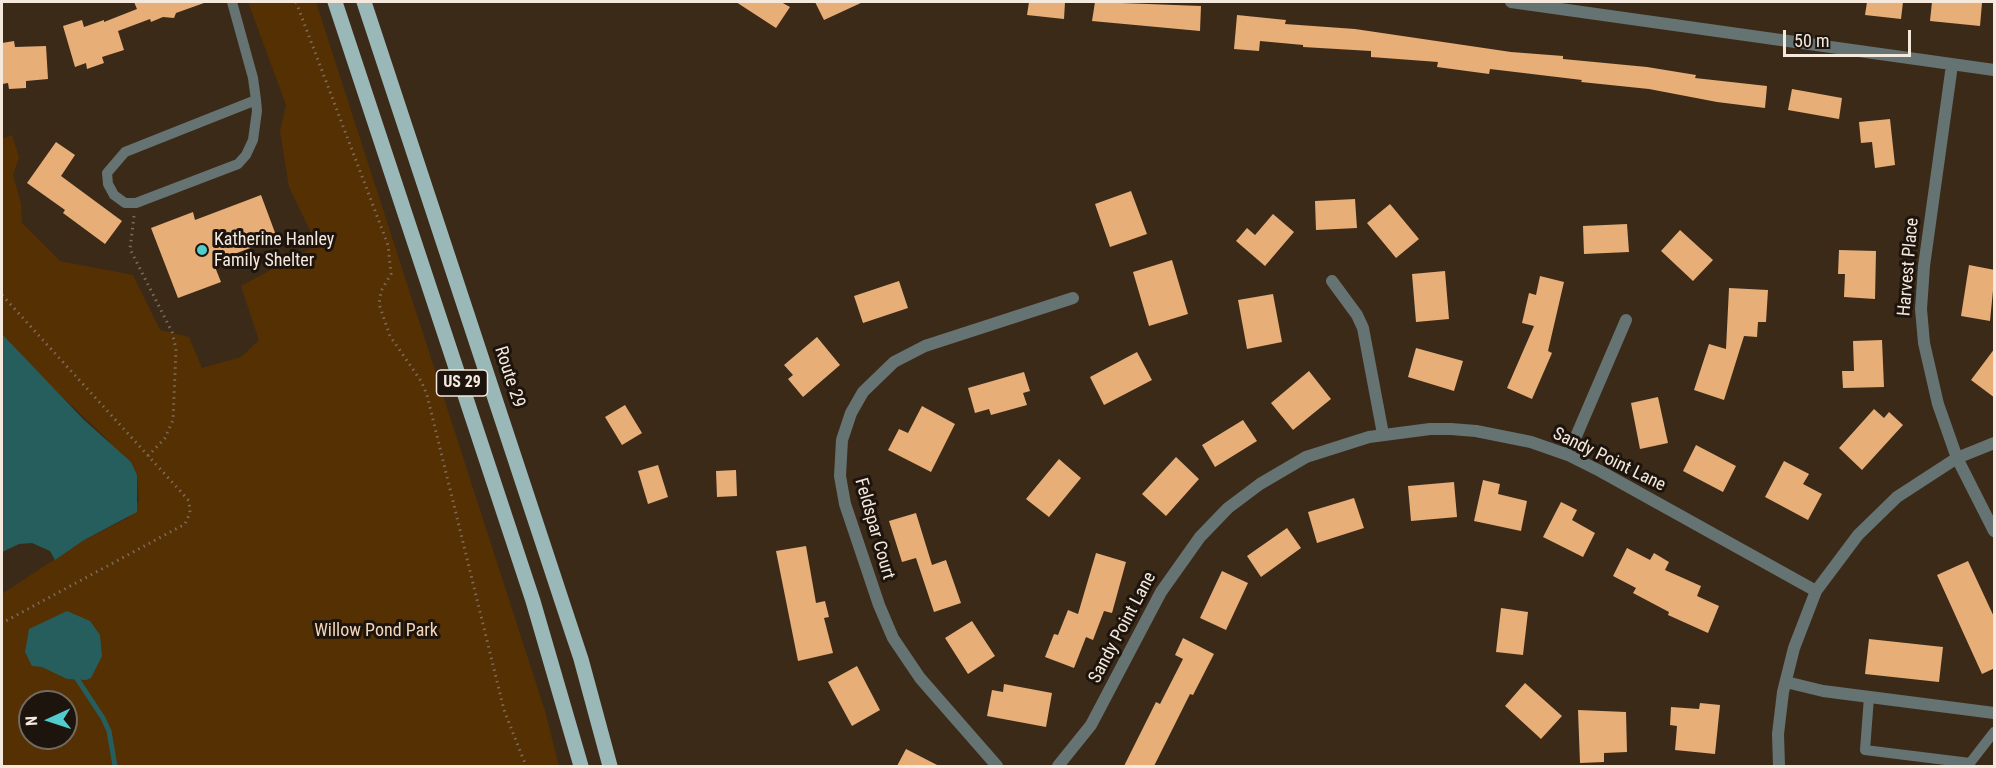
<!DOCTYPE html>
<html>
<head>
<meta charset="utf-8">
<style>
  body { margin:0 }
  #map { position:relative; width:1996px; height:768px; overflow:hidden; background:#3c2a19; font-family:"Roboto Condensed",sans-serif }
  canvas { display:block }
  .frame { position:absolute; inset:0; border:3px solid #f5e9de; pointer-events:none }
  .north { position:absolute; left:18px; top:690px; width:60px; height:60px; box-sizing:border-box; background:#1d150d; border:2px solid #736a61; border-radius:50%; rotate:267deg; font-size:16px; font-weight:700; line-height:24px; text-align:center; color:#f5e9de }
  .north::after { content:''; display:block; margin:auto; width:21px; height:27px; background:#52cdce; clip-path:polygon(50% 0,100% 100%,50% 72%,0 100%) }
  .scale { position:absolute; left:1783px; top:30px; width:128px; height:27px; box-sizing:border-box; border:3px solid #f5e9de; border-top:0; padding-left:8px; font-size:18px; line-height:21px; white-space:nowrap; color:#f5e9de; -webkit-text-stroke:4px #1d150d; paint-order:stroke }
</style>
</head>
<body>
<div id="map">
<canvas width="1996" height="768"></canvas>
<div class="frame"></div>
<div class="north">N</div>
<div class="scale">50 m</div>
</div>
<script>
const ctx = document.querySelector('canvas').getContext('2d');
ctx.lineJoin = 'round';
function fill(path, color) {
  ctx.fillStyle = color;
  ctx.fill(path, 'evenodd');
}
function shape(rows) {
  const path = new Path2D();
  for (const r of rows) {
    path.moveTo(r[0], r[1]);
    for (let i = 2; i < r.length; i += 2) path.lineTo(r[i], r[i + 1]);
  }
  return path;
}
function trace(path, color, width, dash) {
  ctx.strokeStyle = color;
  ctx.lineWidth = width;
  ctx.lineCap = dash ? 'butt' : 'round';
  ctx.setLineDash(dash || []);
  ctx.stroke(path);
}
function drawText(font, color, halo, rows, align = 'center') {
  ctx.font = font + ' "Roboto Condensed",sans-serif';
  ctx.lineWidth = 6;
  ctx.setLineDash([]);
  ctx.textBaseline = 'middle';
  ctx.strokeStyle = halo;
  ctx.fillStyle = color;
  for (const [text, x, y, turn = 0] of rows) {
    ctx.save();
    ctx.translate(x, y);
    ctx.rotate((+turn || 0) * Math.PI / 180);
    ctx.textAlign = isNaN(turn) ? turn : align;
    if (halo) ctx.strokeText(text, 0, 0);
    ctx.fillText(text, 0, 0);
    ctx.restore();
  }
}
const green = shape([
  [248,2,316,2,545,711,559,766,2,766,2,594,84,540,128,518,139,501,137,475,104,436,38,374,2,334,2,139,12,135,19,157,13,175,21,203,22,223,60,261,133,275,160,330,189,337,202,368,241,357,259,340,241,286,317,245,289,187,280,131,286,105],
  [30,702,66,702,66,738,30,738]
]);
const water = shape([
  [2,334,83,419,131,462,137,475,137,512,84,540,55,560,50,551,32,543,19,544,2,552],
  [67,611,90,621,100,635,102,656,91,678,86,680,67,679,42,667,32,666,25,652,29,629]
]);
const stream = shape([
  [76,677,103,718,109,731,115,766]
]);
const building = shape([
  [134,2,204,3,176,13,174,18,163,17,151,22,150,19,118,31,124,50,102,57,104,63,87,69,86,63,75,67,63,26,82,20,84,27,104,20,104,22,137,9],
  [736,2,781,2,790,7,776,28],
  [815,2,863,2,824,20],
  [1029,2,1065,2,1064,19,1027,15],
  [1095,2,1201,6,1200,31,1092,21],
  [1867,2,1903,2,1901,19,1865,15],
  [1932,2,1982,3,1980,26,1930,21],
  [1237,15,1286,20,1285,24,1355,29,1511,52,1563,56,1563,59,1647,67,1696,75,1695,78,1767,86,1765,108,1717,102,1649,89,1581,82,1582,80,1490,69,1489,74,1437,67,1438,62,1371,57,1371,51,1303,47,1303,45,1260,41,1259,51,1234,49],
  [14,41,15,47,46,46,48,79,26,81,26,88,9,89,8,83,2,84,2,43],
  [1792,89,1842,98,1839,119,1788,110],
  [1890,119,1895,165,1875,168,1872,142,1861,143,1859,122],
  [56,142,75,155,61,176,122,221,105,244,63,213,65,210,27,183],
  [1131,191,1147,234,1110,247,1095,204],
  [261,195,277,238,213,262,221,282,178,298,151,228,193,212,195,220],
  [1355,199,1357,228,1316,230,1315,201],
  [1390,204,1419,239,1396,258,1367,223],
  [1273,214,1294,232,1265,266,1236,241,1247,228,1255,235],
  [1627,224,1629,252,1584,254,1583,226],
  [1680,230,1713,260,1693,281,1661,251],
  [1839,250,1876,251,1875,299,1844,297,1845,274,1838,274],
  [1172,260,1188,314,1149,326,1133,272],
  [1969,265,1995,270,1990,321,1961,316],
  [1445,271,1449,319,1416,322,1412,274],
  [1540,276,1564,282,1548,351,1552,353,1532,399,1507,388,1534,326,1522,323,1529,293,1536,295],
  [899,281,908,308,863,323,854,296],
  [1729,288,1768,290,1766,322,1758,322,1757,337,1744,336,1724,400,1694,390,1709,344,1726,349],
  [1273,294,1282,342,1247,349,1238,300],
  [817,337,840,365,803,397,788,379,793,375,784,365],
  [1882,340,1884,387,1843,388,1842,371,1854,371,1853,341],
  [1416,348,1463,361,1454,391,1408,377],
  [1995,348,1995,398,1971,380],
  [1137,352,1152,380,1104,405,1090,377],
  [1309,371,1331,399,1293,430,1271,403],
  [1024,372,1030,391,1023,393,1027,405,991,415,989,409,975,413,968,388],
  [1658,397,1668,443,1640,449,1631,403],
  [625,405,642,433,622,445,605,417],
  [922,406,955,424,931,472,888,450,899,429,908,433],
  [1874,409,1884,418,1889,412,1903,425,1862,470,1839,448],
  [1243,420,1257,441,1215,467,1202,445],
  [1696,445,1736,466,1723,492,1683,471],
  [1176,457,1199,479,1166,516,1142,494],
  [1059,459,1081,478,1049,517,1026,499],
  [1784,461,1809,474,1803,484,1822,494,1808,520,1765,497],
  [658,465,668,497,648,504,638,471],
  [736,470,737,496,717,497,716,471],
  [1483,480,1500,484,1498,494,1527,501,1521,531,1474,521],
  [1454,482,1457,517,1411,521,1408,486],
  [1354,498,1364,528,1317,543,1308,512],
  [1561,502,1577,510,1572,520,1595,533,1583,557,1543,537],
  [916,513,932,565,946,560,961,603,934,612,916,558,902,562,889,521],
  [1287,528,1301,548,1261,577,1247,556],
  [806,546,816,603,825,601,829,617,824,618,833,653,798,661,776,551],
  [1627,548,1650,560,1654,553,1669,562,1665,570,1701,586,1697,596,1719,606,1708,633,1668,615,1669,612,1633,593,1636,588,1613,576],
  [1096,553,1126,562,1112,613,1104,611,1093,640,1086,637,1074,668,1045,657,1054,634,1058,635,1068,610,1078,614],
  [1968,561,1995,619,1995,668,1982,674,1937,575],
  [1222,571,1248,583,1226,630,1200,618],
  [1501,608,1528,612,1523,655,1496,652],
  [972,621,995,656,968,674,945,638],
  [1183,638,1214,654,1193,695,1190,694,1154,766,1124,766,1156,702,1160,704,1183,659,1175,655],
  [1869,639,1943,647,1939,682,1865,674],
  [857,666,880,710,852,726,828,682],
  [1525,683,1562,716,1541,739,1505,706],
  [1004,684,1052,693,1046,727,987,716,992,690,1003,692],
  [1700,703,1720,705,1715,754,1675,750,1677,726,1670,725,1671,707,1699,709],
  [1578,710,1626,712,1627,752,1604,753,1604,762,1580,763],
  [906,749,939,766,897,766]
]);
const path = shape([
  [296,2,388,245,391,274,381,291,379,304,390,336,421,381,427,395,504,710,526,766],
  [134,216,130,249,172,332,176,349,173,420,165,438,148,456],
  [2,295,182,493,189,501,190,513,185,524,2,623]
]);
const service = shape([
  [232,2,253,78,256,100,257,111,253,140,246,155,238,164,136,203,125,203,114,195,108,184,107,173,125,152,256,100],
  [1869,697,1865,750,1970,763,1994,732]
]);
const minor = shape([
  [1511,2,1994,70],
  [1952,65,1924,266,1921,309,1924,343,1938,404,1957,458,1994,531],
  [1332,281,1357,315,1363,328,1383,434],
  [1568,455,1626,320],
  [1786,682,1823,691,1994,713],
  [997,766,920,678,893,638,879,605,845,504,840,476,842,440,851,413,863,392,894,362,925,346,1073,298],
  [1058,766,1091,725,1161,592,1200,537,1228,508,1260,484,1306,457,1369,437,1430,429,1451,429,1476,431,1531,442,1568,455,1600,471,1816,591],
  [1779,766,1778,734,1783,692,1794,648,1816,591,1858,535,1897,497,1957,458,1994,443]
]);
const primary = shape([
  [335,2,533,601,581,766],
  [364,2,581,659,610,766]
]);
const markers = [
  [202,250,6,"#52cdce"]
];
const shields = [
  [462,383,51]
];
const shieldNames = [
  ["US 29",462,383]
];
const poiNames = [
  ["Katherine Hanley",214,240],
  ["Family Shelter",214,261]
];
const streetNames = [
  ["Harvest Place",1909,267,-85],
  ["Route 29",509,377,72],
  ["Sandy Point Lane",1609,460,26],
  ["Feldspar Court",874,529,74],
  ["Sandy Point Lane",1123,628,-62]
];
const parkNames = [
  ["Willow Pond Park",376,631]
];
fill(green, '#543002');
fill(water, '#265e5e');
trace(stream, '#265e5e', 5);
fill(building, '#e7ae78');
trace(path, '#7b6b5c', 3, [1.5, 4.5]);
trace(service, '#657373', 10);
trace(minor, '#657373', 12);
trace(primary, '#99b8b7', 15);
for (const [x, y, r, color] of markers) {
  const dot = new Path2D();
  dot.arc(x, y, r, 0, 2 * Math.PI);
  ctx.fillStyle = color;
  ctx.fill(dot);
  trace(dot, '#1d150d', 2);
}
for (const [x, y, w] of shields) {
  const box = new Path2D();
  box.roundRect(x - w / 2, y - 13, w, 26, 4.5);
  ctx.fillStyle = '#1d150d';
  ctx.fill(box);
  trace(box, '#f5e9de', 1.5);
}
drawText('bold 16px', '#f5e9de', null, shieldNames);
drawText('18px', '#f5e9de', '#1d150d', poiNames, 'left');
drawText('18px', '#f5e9de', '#1d150d', streetNames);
drawText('18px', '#f4d5b9', '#1d150d', parkNames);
</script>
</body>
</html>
